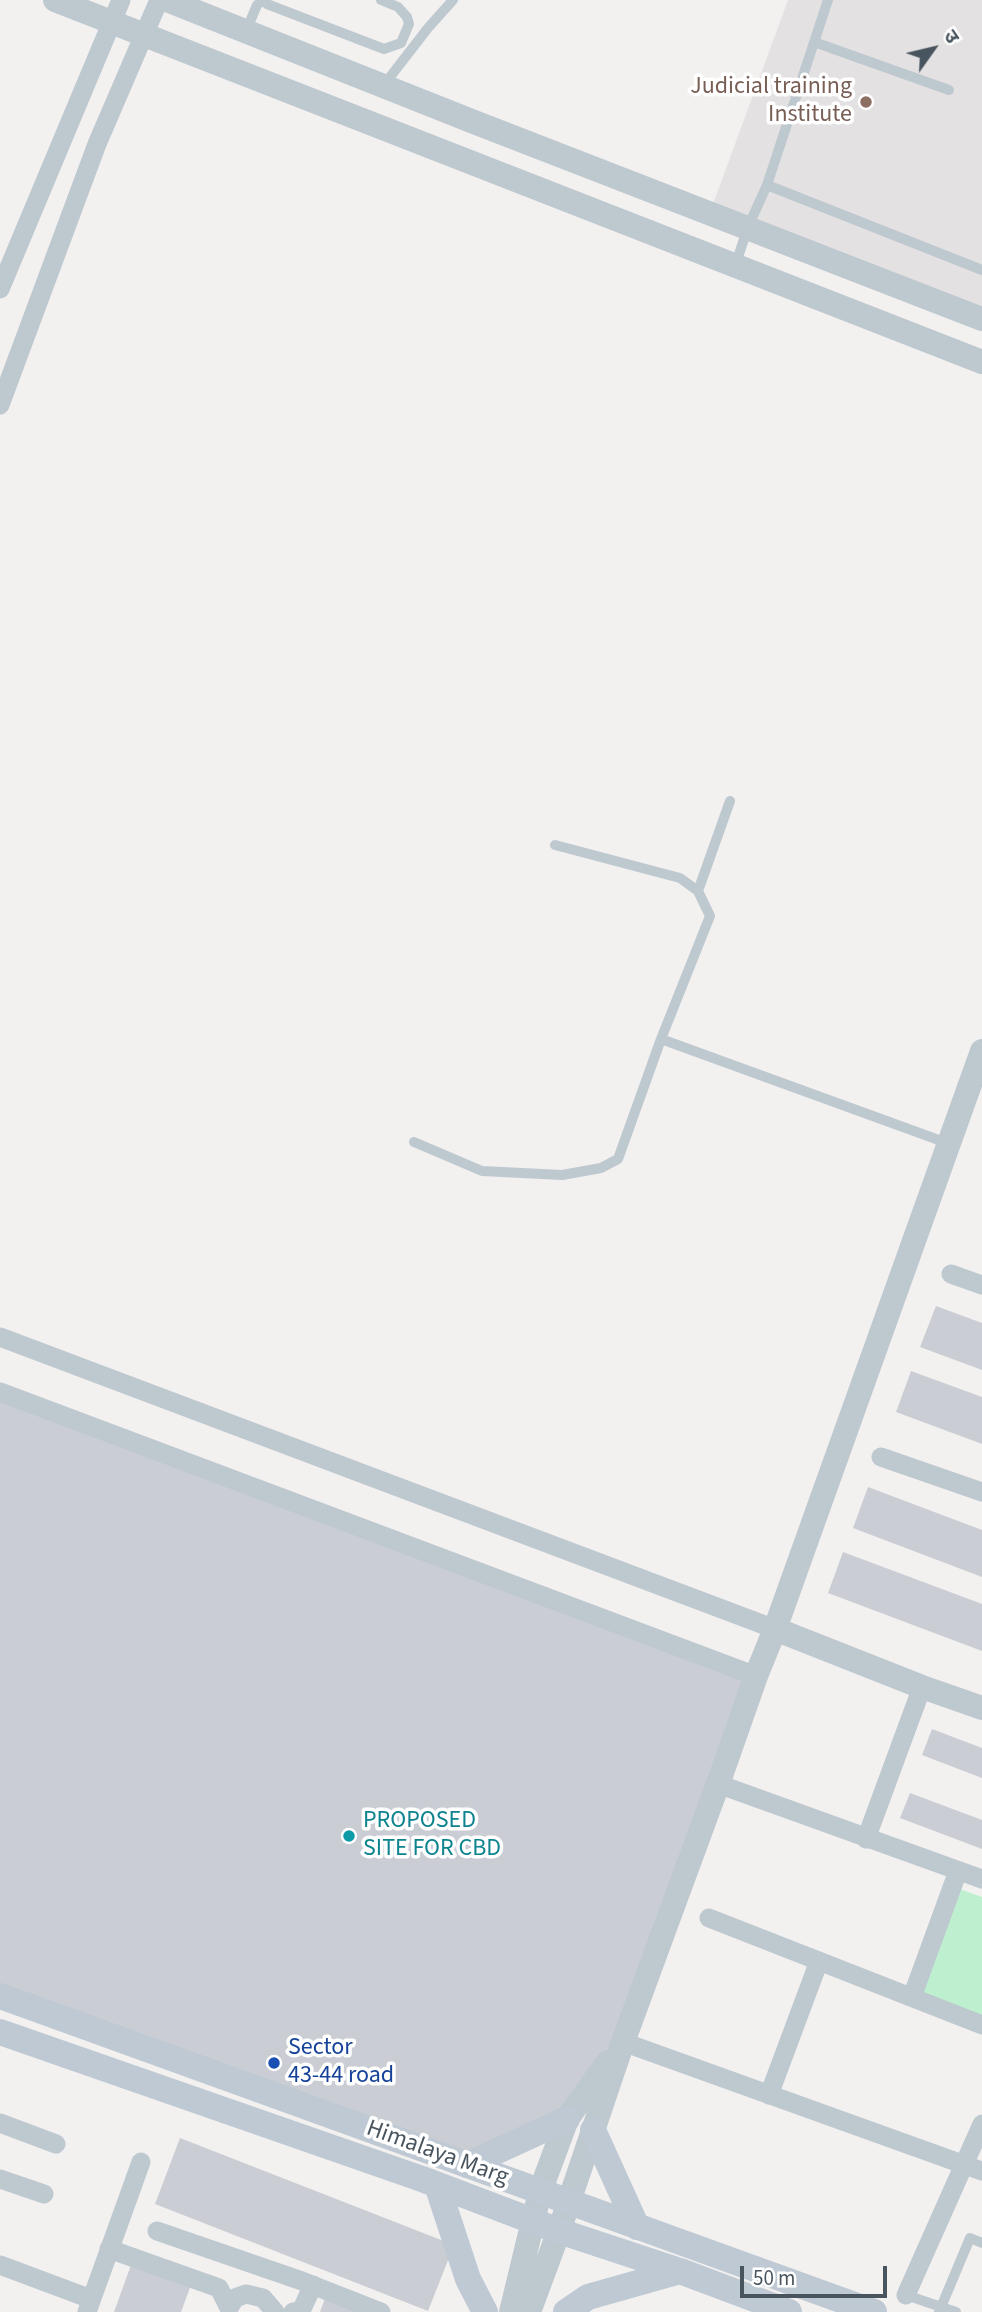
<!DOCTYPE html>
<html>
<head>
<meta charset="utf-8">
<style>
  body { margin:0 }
  #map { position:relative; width:982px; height:2312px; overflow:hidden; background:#f3f0f0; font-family:"Source Sans 3","Noto Sans Devanagari",sans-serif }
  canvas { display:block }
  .north { position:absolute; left:898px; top:14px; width:70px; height:70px; -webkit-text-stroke:5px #fff; paint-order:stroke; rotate:56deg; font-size:19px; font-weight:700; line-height:28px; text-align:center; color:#48545e }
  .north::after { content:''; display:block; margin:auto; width:24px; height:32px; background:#48545e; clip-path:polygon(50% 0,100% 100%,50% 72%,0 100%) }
  .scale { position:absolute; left:740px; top:2266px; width:147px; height:32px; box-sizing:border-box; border:4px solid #48545e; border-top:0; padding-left:9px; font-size:21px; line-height:24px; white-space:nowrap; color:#48545e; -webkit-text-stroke:5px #fff; paint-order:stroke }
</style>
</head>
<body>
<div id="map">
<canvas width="982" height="2312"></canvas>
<div class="north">उ</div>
<div class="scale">50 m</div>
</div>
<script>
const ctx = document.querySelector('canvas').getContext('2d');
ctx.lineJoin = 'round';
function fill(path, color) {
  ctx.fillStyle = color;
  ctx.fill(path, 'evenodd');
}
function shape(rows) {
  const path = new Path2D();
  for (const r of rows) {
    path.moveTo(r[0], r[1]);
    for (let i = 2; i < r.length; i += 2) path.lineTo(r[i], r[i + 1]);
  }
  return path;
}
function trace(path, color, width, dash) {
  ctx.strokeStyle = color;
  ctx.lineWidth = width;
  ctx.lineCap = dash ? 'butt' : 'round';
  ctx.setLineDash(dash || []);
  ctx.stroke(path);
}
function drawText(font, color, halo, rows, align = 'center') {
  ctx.font = font + ' "Source Sans 3",sans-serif';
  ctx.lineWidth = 7;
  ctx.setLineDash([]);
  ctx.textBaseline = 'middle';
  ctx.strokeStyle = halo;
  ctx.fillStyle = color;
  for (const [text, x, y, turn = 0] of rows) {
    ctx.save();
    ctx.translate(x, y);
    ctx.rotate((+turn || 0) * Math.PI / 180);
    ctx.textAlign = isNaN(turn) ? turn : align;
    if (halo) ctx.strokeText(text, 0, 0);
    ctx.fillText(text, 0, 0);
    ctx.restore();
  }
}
const education = shape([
  [788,0,982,0,982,309,713,204]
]);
const green = shape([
  [957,1888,982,1897,982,2018,921,1997]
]);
const building = shape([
  [936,1306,982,1323,982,1370,920,1347],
  [911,1371,982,1397,982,1444,896,1412],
  [0,1392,756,1676,623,2042,567,2119,467,2165,0,1995],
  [868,1487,982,1530,982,1577,853,1528],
  [843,1552,982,1604,982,1651,828,1593],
  [932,1729,982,1748,982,1778,922,1755],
  [910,1793,982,1820,982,1849,900,1818],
  [180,2138,454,2245,428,2311,155,2204],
  [131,2265,191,2285,181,2312,114,2312],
  [328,2290,379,2312,320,2312]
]);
const service = shape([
  [263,0,267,4,384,49,401,43,409,24,407,17,398,7,381,0],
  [246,31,257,5,263,0],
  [814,42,949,90],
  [383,86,428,28,453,0],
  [767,185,982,270],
  [735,266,748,227,767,185,828,0],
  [698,891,730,801],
  [661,1039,947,1143],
  [414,1142,482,1171,562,1175,601,1168,618,1159,661,1039,710,916,698,891,680,878,555,845],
  [906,2295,956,2312],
  [939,2312,970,2238,982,2243]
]);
const minor = shape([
  [0,289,121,0],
  [0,405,97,144,159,0],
  [951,1274,982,1285],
  [0,1337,775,1629],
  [0,1392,756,1676],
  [881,1457,982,1492],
  [718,1784,982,1879],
  [866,1839,922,1687],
  [709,1918,982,2025],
  [912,1997,958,1871],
  [623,2042,982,2171],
  [769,2095,819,1961],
  [0,2123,56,2144],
  [0,2179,44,2194],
  [157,2231,302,2281,381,2312],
  [109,2249,219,2288,229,2308,235,2298,246,2294,263,2298,275,2312],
  [0,2265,91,2299],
  [906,2295,982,2124],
  [87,2312,141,2162],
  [293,2312,301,2311,313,2285]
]);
const tertiary = shape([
  [55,0,982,362],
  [167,0,474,122,982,319],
  [775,1629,922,1687,982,1708],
  [511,2312,540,2192,567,2119,608,2062],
  [529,2312,559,2231,623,2042,718,1784,756,1676,775,1629,982,1051]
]);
const secondary = shape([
  [0,1996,874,2312],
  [0,2032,422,2179,559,2231,680,2271,789,2312],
  [593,2130,637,2227],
  [467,2165,567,2119],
  [437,2185,468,2279,485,2312],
  [566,2312,588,2297,680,2271]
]);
const markers = [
  [866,102,7,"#8d6e63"],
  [349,1836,7,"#0f9aa8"],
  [274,2063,7,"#1a4fb4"]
];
const educationNames = [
  ["Judicial training",852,88],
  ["Institute",852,116]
];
const cultureNames = [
  ["PROPOSED",363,1822],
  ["SITE FOR CBD",363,1850]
];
const transitNames = [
  ["Sector",288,2049],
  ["43-44 road",288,2077]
];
const streetNames = [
  ["Himalaya Marg",437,2154,20]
];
fill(education, '#e4e1e2');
fill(green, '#bef0d0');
fill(building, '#cacdd3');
trace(service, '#bec8cf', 10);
trace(minor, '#bec8cf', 19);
trace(tertiary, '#bec8cf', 24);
trace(secondary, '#bec9d4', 26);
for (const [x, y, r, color] of markers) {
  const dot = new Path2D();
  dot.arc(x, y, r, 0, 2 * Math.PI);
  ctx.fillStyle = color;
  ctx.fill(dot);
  trace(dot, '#fff', 2.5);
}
drawText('24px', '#785e54', '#fff', educationNames, 'right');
drawText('24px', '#0d838f', '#fff', cultureNames, 'left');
drawText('24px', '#164399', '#fff', transitNames, 'left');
drawText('24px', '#48545e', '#fff', streetNames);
</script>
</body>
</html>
